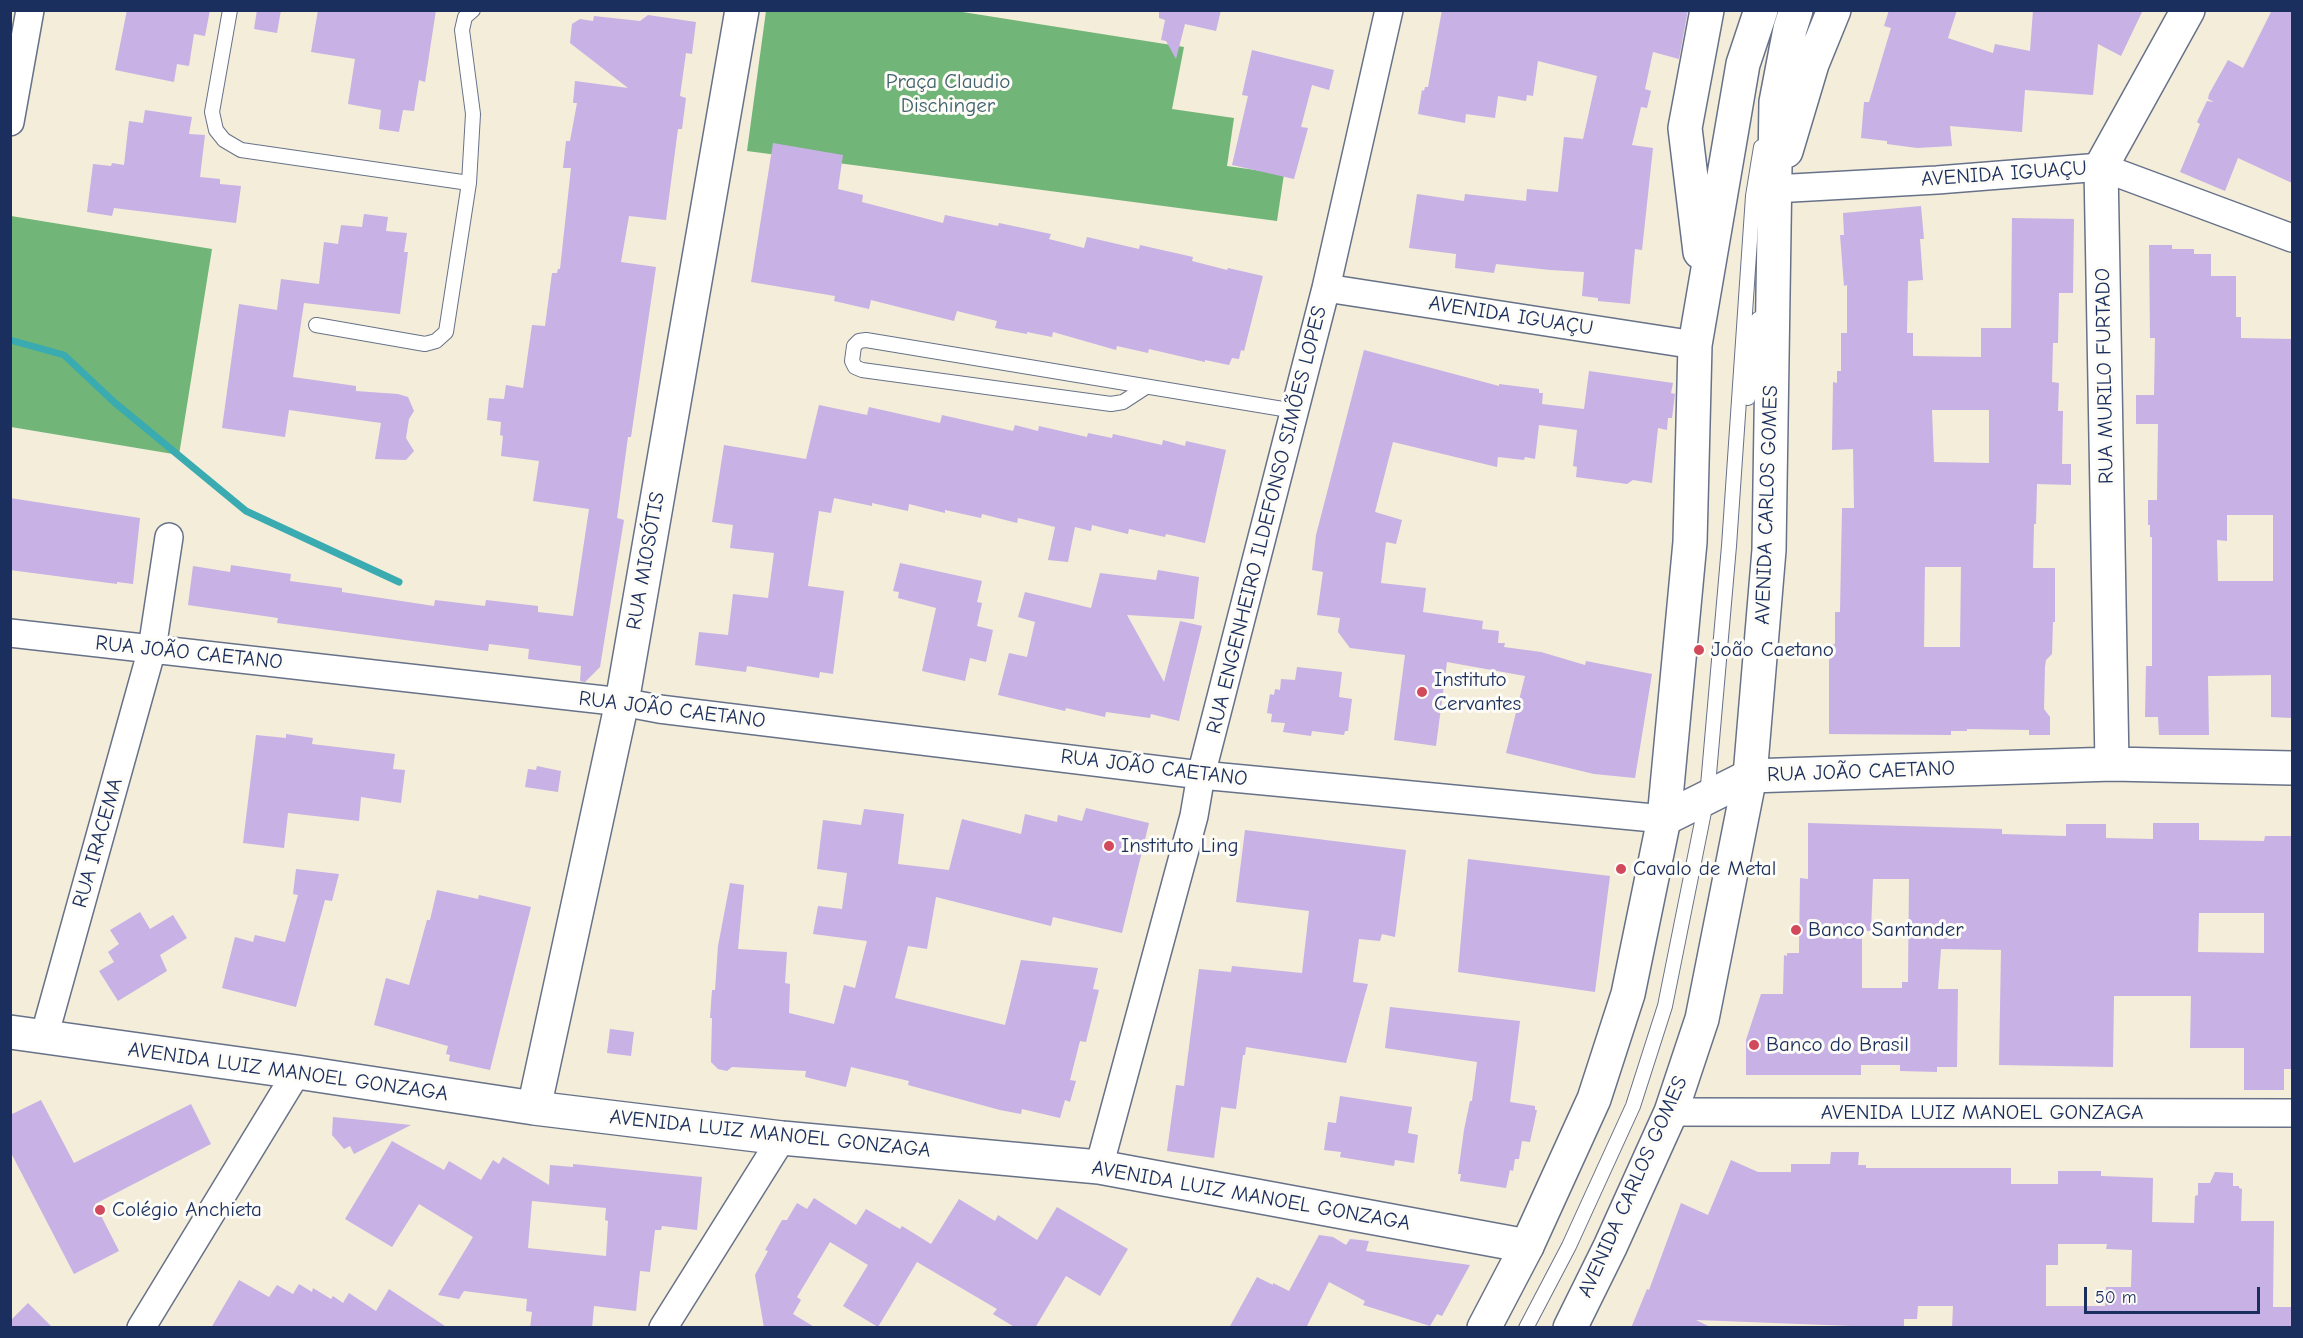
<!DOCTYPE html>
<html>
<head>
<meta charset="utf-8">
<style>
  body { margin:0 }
  #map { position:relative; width:2303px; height:1338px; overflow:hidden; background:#f4edd9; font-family:"Comic Neue",sans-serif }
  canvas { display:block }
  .frame { position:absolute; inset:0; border:12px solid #1b2f5e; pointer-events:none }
  .scale { position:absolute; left:2084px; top:1287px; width:176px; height:27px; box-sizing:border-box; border:3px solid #1b2f5e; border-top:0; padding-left:8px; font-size:18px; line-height:21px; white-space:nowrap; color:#1b2f5e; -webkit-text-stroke:4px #fdfcf7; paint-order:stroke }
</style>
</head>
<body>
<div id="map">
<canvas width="2303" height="1338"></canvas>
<div class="frame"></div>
<div class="scale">50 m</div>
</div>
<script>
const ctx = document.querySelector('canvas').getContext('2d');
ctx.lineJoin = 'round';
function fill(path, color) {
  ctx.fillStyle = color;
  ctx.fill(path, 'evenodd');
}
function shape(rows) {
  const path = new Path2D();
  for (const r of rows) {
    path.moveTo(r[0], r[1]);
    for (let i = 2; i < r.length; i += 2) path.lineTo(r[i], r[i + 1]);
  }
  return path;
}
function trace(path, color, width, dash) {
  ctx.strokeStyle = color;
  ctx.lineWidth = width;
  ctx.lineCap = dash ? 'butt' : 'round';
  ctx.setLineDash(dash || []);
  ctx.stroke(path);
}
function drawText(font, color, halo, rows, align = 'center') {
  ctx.font = font + ' "Comic Neue",sans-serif';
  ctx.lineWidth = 6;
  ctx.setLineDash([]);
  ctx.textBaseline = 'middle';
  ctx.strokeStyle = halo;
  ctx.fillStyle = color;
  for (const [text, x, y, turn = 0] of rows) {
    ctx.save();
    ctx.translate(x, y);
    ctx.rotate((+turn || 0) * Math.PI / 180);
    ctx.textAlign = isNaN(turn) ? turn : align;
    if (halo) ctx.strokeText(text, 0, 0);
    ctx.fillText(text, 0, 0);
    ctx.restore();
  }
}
const forest = shape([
  [950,10,1184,47,1172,109,1234,118,1227,166,1284,174,1277,221,747,151,766,11],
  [11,216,212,249,179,455,11,427]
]);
const stream = shape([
  [10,340,64,355,114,402,246,511,399,582]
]);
const building = shape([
  [127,10,210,10,205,36,194,34,189,66,177,64,174,82,115,70],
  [257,10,281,10,277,33,254,29],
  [318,10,436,10,425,82,419,80,414,111,403,110,399,132,379,129,381,110,348,104,355,59,311,52],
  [1159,10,1221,10,1216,31,1185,24,1176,59,1166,41,1161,40,1165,20,1159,18],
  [1442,10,1688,10,1679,59,1653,52,1645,89,1651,91,1647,108,1641,107,1632,145,1653,148,1642,250,1635,249,1630,304,1598,301,1598,298,1582,296,1584,272,1550,270,1496,264,1494,273,1455,268,1456,254,1409,248,1417,194,1464,201,1465,194,1526,201,1527,189,1558,192,1564,137,1583,139,1597,76,1538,61,1533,96,1527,95,1526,101,1498,96,1495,118,1466,114,1465,123,1418,114,1422,90,1424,91,1425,87,1428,87],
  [1889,10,1957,10,1948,38,1993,53,1995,44,2030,51,2033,10,2143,10,2121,56,2098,44,2093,95,2025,90,2022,132,1950,126,1952,146,1917,148,1887,144,1887,141,1861,138,1864,102,1869,102,1891,28,1884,26],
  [2272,10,2292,10,2292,183,2238,158,2225,191,2180,172,2200,124,2197,122,2207,101,2214,102,2208,99,2209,94,2228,60,2243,68],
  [648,15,696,22,692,54,686,53,680,96,686,98,682,129,678,129,666,220,629,216,621,262,656,267,631,437,628,437,617,518,624,520,600,667,585,682,580,681,581,666,528,659,529,649,489,644,488,651,277,623,278,618,188,605,193,566,230,572,231,565,291,574,290,581,342,588,342,592,434,606,435,600,485,606,486,600,538,606,538,612,573,616,589,509,533,501,539,461,501,456,503,436,500,435,501,422,487,420,489,398,504,399,506,385,523,388,532,325,545,326,552,273,557,273,558,269,560,269,571,168,563,168,566,141,570,141,577,103,573,103,575,81,628,88,570,43,572,24,580,19,593,21,594,16,640,21],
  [1252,50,1334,70,1329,90,1312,85,1301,127,1308,128,1294,179,1232,165,1248,96,1242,95],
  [145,110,192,117,189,134,205,135,200,177,220,179,220,184,241,186,236,223,114,208,112,216,87,212,93,164,111,166,112,163,124,165,129,121,143,123],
  [773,143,843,155,838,189,863,195,862,202,943,223,945,215,998,226,999,223,1051,234,1049,239,1084,248,1087,237,1139,249,1140,245,1193,257,1192,261,1227,270,1228,268,1263,276,1244,351,1241,350,1239,359,1232,358,1229,365,1205,360,1205,362,1149,349,1148,353,1117,346,1116,350,1053,332,1052,337,1027,332,1027,334,995,328,997,321,957,311,954,321,871,300,869,309,834,301,835,296,751,282],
  [1921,206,1924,239,1920,239,1923,280,1908,281,1907,333,1913,333,1913,356,1981,357,1981,328,2011,328,2012,218,2074,219,2073,293,2059,293,2058,343,2053,343,2052,382,2059,383,2058,411,2063,411,2062,464,2071,464,2071,485,2037,484,2036,524,2034,524,2033,568,2055,568,2055,622,2053,622,2052,654,2046,660,2045,667,2044,709,2050,717,2050,735,2029,735,2029,730,1967,729,1967,731,1951,731,1951,735,1829,734,1829,644,1835,644,1835,612,1840,612,1842,508,1854,508,1853,449,1832,450,1833,382,1837,383,1837,371,1841,371,1841,333,1847,333,1847,285,1844,286,1840,235,1844,235,1843,213],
  [1932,410,1989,410,1989,463,1934,462],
  [1925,567,1961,567,1960,647,1924,647],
  [364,214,388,217,386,231,407,233,404,252,408,252,400,314,304,303,293,377,356,386,356,391,398,394,408,397,414,411,409,419,406,438,414,451,406,460,375,459,381,423,289,410,285,437,222,428,239,304,277,310,281,279,319,284,324,242,338,244,341,225,362,227],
  [2149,245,2172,245,2172,249,2194,249,2194,254,2211,254,2211,276,2236,276,2236,317,2241,317,2241,338,2292,339,2292,718,2271,717,2271,675,2208,676,2209,735,2159,735,2158,717,2145,717,2146,666,2152,666,2152,537,2150,537,2150,525,2148,525,2148,500,2157,500,2158,424,2136,424,2136,395,2154,395,2155,338,2150,338],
  [2227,515,2273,515,2273,581,2218,581,2217,540,2227,541],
  [1364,350,1499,386,1499,384,1539,389,1539,393,1543,393,1542,404,1584,409,1589,371,1673,383,1671,393,1675,394,1672,418,1668,418,1667,430,1658,428,1652,483,1633,480,1627,484,1576,477,1577,467,1573,466,1577,430,1539,425,1535,459,1525,457,1524,460,1498,457,1497,467,1393,442,1375,512,1402,520,1396,544,1386,542,1381,583,1426,588,1423,612,1483,621,1482,629,1499,631,1498,643,1505,643,1504,647,1541,652,1585,665,1586,661,1652,674,1635,778,1594,774,1506,753,1525,676,1447,662,1436,746,1394,740,1405,655,1350,648,1338,632,1340,618,1317,615,1323,572,1312,570,1316,535],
  [819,405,867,415,869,407,940,423,942,415,1013,431,1015,425,1038,431,1039,426,1087,437,1088,433,1112,438,1113,434,1162,445,1163,440,1185,446,1186,441,1226,450,1205,543,1166,534,1165,537,1129,529,1128,534,1092,525,1091,531,1075,527,1068,562,1048,560,1055,527,1018,518,1017,523,982,514,981,518,945,510,945,513,909,504,908,511,872,503,872,506,834,498,831,513,819,511,808,586,844,591,833,674,820,672,819,678,747,666,746,672,695,665,699,632,728,635,733,594,768,598,774,553,730,548,733,525,712,522,724,445,806,459],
  [10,498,140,518,133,584,117,582,117,584,10,570],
  [900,563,982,581,977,602,982,603,977,626,993,630,986,662,970,658,965,681,922,671,936,608,898,598,899,592,893,591],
  [1158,570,1199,577,1194,619,1127,615,1164,682,1180,621,1202,626,1179,721,1151,714,1150,718,1106,712,1105,717,1066,708,1065,711,998,695,1009,653,1027,657,1035,622,1018,617,1025,592,1091,608,1100,573,1156,580],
  [1297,667,1342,672,1339,697,1352,699,1348,731,1345,731,1344,735,1312,731,1311,736,1283,732,1285,723,1271,722,1272,714,1267,713,1270,694,1274,695,1275,689,1280,690,1281,679,1295,680],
  [286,734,313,738,312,744,395,754,393,769,405,770,401,803,361,797,359,821,288,813,284,848,243,843,256,735,286,738],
  [537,766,561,771,558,792,525,787,528,769,536,770],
  [1086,808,1149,823,1122,933,1053,917,1051,926,936,897,927,949,908,946,895,998,1005,1025,1021,960,1098,968,1093,989,1099,990,1086,1042,1080,1041,1070,1080,1076,1081,1070,1102,1065,1100,1060,1118,1022,1109,1021,1114,1000,1110,908,1085,909,1081,851,1067,846,1087,805,1077,806,1071,732,1067,727,1071,718,1069,711,1062,712,1018,710,1018,712,990,715,990,718,946,730,883,744,885,738,949,787,952,785,983,790,984,789,1013,834,1024,844,985,855,988,867,941,813,934,818,906,842,909,847,873,817,869,823,820,861,825,864,809,904,814,898,864,949,870,962,819,1021,834,1025,814,1057,822,1058,815,1082,821],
  [1808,823,2002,829,2002,834,2066,836,2066,824,2106,824,2106,838,2153,839,2153,823,2199,823,2199,840,2264,841,2265,836,2292,836,2292,1069,2284,1069,2284,1090,2244,1090,2244,1048,2190,1048,2191,996,2114,996,2113,1067,1999,1065,2001,950,1941,949,1938,989,1958,989,1957,1067,1937,1067,1937,1072,1900,1071,1900,1065,1861,1065,1861,1075,1746,1075,1746,1040,1761,994,1783,994,1784,955,1787,956,1787,953,1799,953,1800,878,1808,879],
  [1873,879,1909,879,1908,982,1902,982,1902,988,1862,988,1862,931,1871,931],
  [2199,913,2264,913,2264,953,2198,952],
  [1245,830,1406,850,1395,937,1382,934,1380,941,1359,939,1353,982,1368,984,1346,1063,1246,1047,1245,1055,1243,1055,1236,1109,1221,1107,1214,1158,1167,1151,1176,1085,1184,1086,1199,969,1231,972,1232,966,1302,973,1309,911,1236,902],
  [1468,859,1610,876,1595,992,1458,972],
  [296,869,339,874,332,901,325,900,296,1007,222,988,235,937,253,942,255,935,285,942,298,895,293,894],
  [437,890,478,899,479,895,531,907,490,1070,449,1061,450,1055,446,1054,448,1046,374,1025,386,978,409,985,427,920,430,920],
  [140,912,150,929,173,915,187,938,160,955,167,971,118,1001,99,971,114,962,108,952,119,944,110,930],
  [1390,1007,1520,1021,1510,1102,1535,1106,1535,1110,1537,1110,1530,1142,1522,1141,1519,1159,1515,1159,1513,1171,1510,1170,1506,1188,1460,1181,1461,1174,1458,1174,1464,1130,1470,1101,1472,1101,1477,1062,1385,1048],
  [610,1029,634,1032,631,1056,607,1053],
  [1340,1096,1412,1107,1408,1133,1418,1135,1414,1163,1395,1160,1394,1166,1340,1157,1341,1152,1324,1150,1328,1122,1336,1123],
  [41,1100,74,1163,191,1104,211,1144,95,1204,119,1251,74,1274,10,1151,10,1115],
  [333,1117,411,1125,354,1154,350,1146,344,1149,332,1135],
  [392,1141,444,1170,449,1161,481,1180,493,1160,499,1164,503,1157,549,1185,550,1165,573,1167,573,1164,702,1177,697,1230,662,1226,661,1230,655,1230,650,1272,640,1271,636,1311,594,1306,592,1328,530,1328,532,1312,526,1311,527,1299,464,1291,459,1299,438,1295,473,1237,419,1204,392,1247,345,1219],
  [532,1201,606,1208,605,1220,608,1221,606,1256,528,1248],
  [1831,1152,1859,1152,1858,1165,1866,1165,1866,1168,2011,1168,2011,1184,2058,1184,2058,1171,2101,1171,2101,1176,2153,1178,2152,1222,2194,1223,2195,1196,2198,1195,2198,1183,2210,1183,2215,1172,2233,1173,2233,1186,2239,1186,2239,1188,2242,1189,2241,1221,2274,1221,2273,1307,2292,1307,2292,1328,1952,1328,1953,1306,1918,1306,1917,1319,1904,1319,1904,1328,1696,1320,1712,1328,1631,1328,1647,1289,1649,1290,1681,1203,1708,1215,1731,1160,1758,1172,1791,1172,1791,1164,1830,1164],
  [2058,1244,2107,1244,2106,1249,2132,1250,2131,1287,2106,1287,2105,1306,2046,1306,2046,1265,2058,1265],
  [814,1198,856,1225,866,1209,900,1229,902,1226,931,1244,959,1199,995,1221,998,1215,1037,1240,1057,1207,1128,1249,1100,1296,1066,1276,1035,1328,1016,1328,993,1314,997,1309,917,1262,878,1327,843,1306,868,1265,830,1242,797,1297,801,1300,793,1314,816,1328,764,1328,755,1275,768,1251,765,1250,782,1220,787,1220,797,1203,807,1209],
  [1319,1235,1333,1237,1346,1245,1350,1239,1369,1241,1366,1251,1470,1265,1442,1316,1437,1314,1430,1326,1363,1305,1365,1301,1329,1282,1306,1328,1229,1328,1257,1277,1273,1285,1273,1283,1289,1291],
  [239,1280,269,1297,277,1285,293,1294,299,1284,312,1292,313,1288,331,1299,333,1296,343,1303,349,1293,376,1311,389,1289,448,1328,211,1328],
  [28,1303,53,1328,10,1328,10,1321]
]);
const service = shape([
  [230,10,212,112,216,130,224,140,241,150,469,183],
  [316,325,425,344,436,341,446,332,469,183,473,114,462,30,465,17,473,10],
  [1146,387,1123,402,1111,404,862,370,855,367,852,361,854,346,859,341,866,340,1295,411],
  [1748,398,1758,319],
  [1526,1328,1569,1246,1633,1106,1665,1006,1707,797,1729,546,1753,196,1761,147]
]);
const minor = shape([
  [10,122,30,10],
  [1774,189,1937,180,2101,167,2292,238],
  [1326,288,1695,345],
  [10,633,622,702,659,709,1201,775,1664,819],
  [44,1037,152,649,169,537],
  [1671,1112,2292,1113],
  [1099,1167,1194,816,1201,775,1326,288,1389,10],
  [141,1328,297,1072],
  [663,1328,782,1138]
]);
const tertiary = shape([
  [2112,764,2101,167,2188,10],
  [1664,819,1750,776,2112,764,2292,768],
  [10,1032,297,1072,534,1108,782,1138,1099,1167,1527,1246],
  [534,1108,622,702,742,10]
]);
const primary = shape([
  [1786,151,1812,64,1834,10],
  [1700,252,1685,128,1707,10],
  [1484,1328,1527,1246,1594,1099,1628,994,1664,819,1690,542,1695,345,1743,64,1761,10],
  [1570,1328,1610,1247,1671,1112,1702,1019,1750,776,1769,550,1776,102,1790,29,1796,10]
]);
const markers = [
  [1699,650,6,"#d1495b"],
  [1422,692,6,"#d1495b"],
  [1109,846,6,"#d1495b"],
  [1621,869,6,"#d1495b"],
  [1796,930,6,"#d1495b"],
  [1754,1045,6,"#d1495b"],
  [100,1210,6,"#d1495b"]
];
const parkNames = [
  ["Praça Claudio",948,82],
  ["Dischinger",948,106]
];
const streetNames = [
  ["AVENIDA IGUAÇU",2004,174,-4],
  ["AVENIDA IGUAÇU",1511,316,9],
  ["RUA MURILO FURTADO",2105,376,-91],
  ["AVENIDA CARLOS GOMES",1767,505,-88],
  ["RUA ENGENHEIRO ILDEFONSO SIMÕES LOPES",1267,520,-76],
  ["RUA MIOSÓTIS",646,561,-80],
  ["RUA JOÃO CAETANO",189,653,6],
  ["RUA JOÃO CAETANO",672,710,7],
  ["RUA JOÃO CAETANO",1154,768,7],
  ["RUA JOÃO CAETANO",1861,772,-2],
  ["RUA IRACEMA",98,843,-74],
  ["AVENIDA LUIZ MANOEL GONZAGA",288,1072,8],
  ["AVENIDA LUIZ MANOEL GONZAGA",1982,1113],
  ["AVENIDA LUIZ MANOEL GONZAGA",770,1134,6],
  ["AVENIDA CARLOS GOMES",1633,1187,-66],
  ["AVENIDA LUIZ MANOEL GONZAGA",1251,1196,10]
];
const poiNames = [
  ["João Caetano",1711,650],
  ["Instituto",1434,680],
  ["Cervantes",1434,704],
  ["Instituto Ling",1121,846],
  ["Cavalo de Metal",1633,869],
  ["Banco Santander",1808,930],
  ["Banco do Brasil",1766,1045],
  ["Colégio Anchieta",112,1210]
];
fill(forest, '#72b579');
trace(stream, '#39abb1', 7);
fill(building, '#c7b1e5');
trace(service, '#677289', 16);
trace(minor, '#677289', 30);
trace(tertiary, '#677289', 36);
trace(primary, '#677289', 36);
trace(service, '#fff', 14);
trace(minor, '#fff', 27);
trace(tertiary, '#fff', 33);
trace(primary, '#fff', 33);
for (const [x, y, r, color] of markers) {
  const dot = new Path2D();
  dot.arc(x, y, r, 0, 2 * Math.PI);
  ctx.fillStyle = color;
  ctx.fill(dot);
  trace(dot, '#fdfcf7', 2);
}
drawText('21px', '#3d606c', '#fdfcf7', parkNames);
drawText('21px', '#1b2f5e', '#fdfcf7', streetNames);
drawText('21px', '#1b2f5e', '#fdfcf7', poiNames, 'left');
</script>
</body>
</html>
